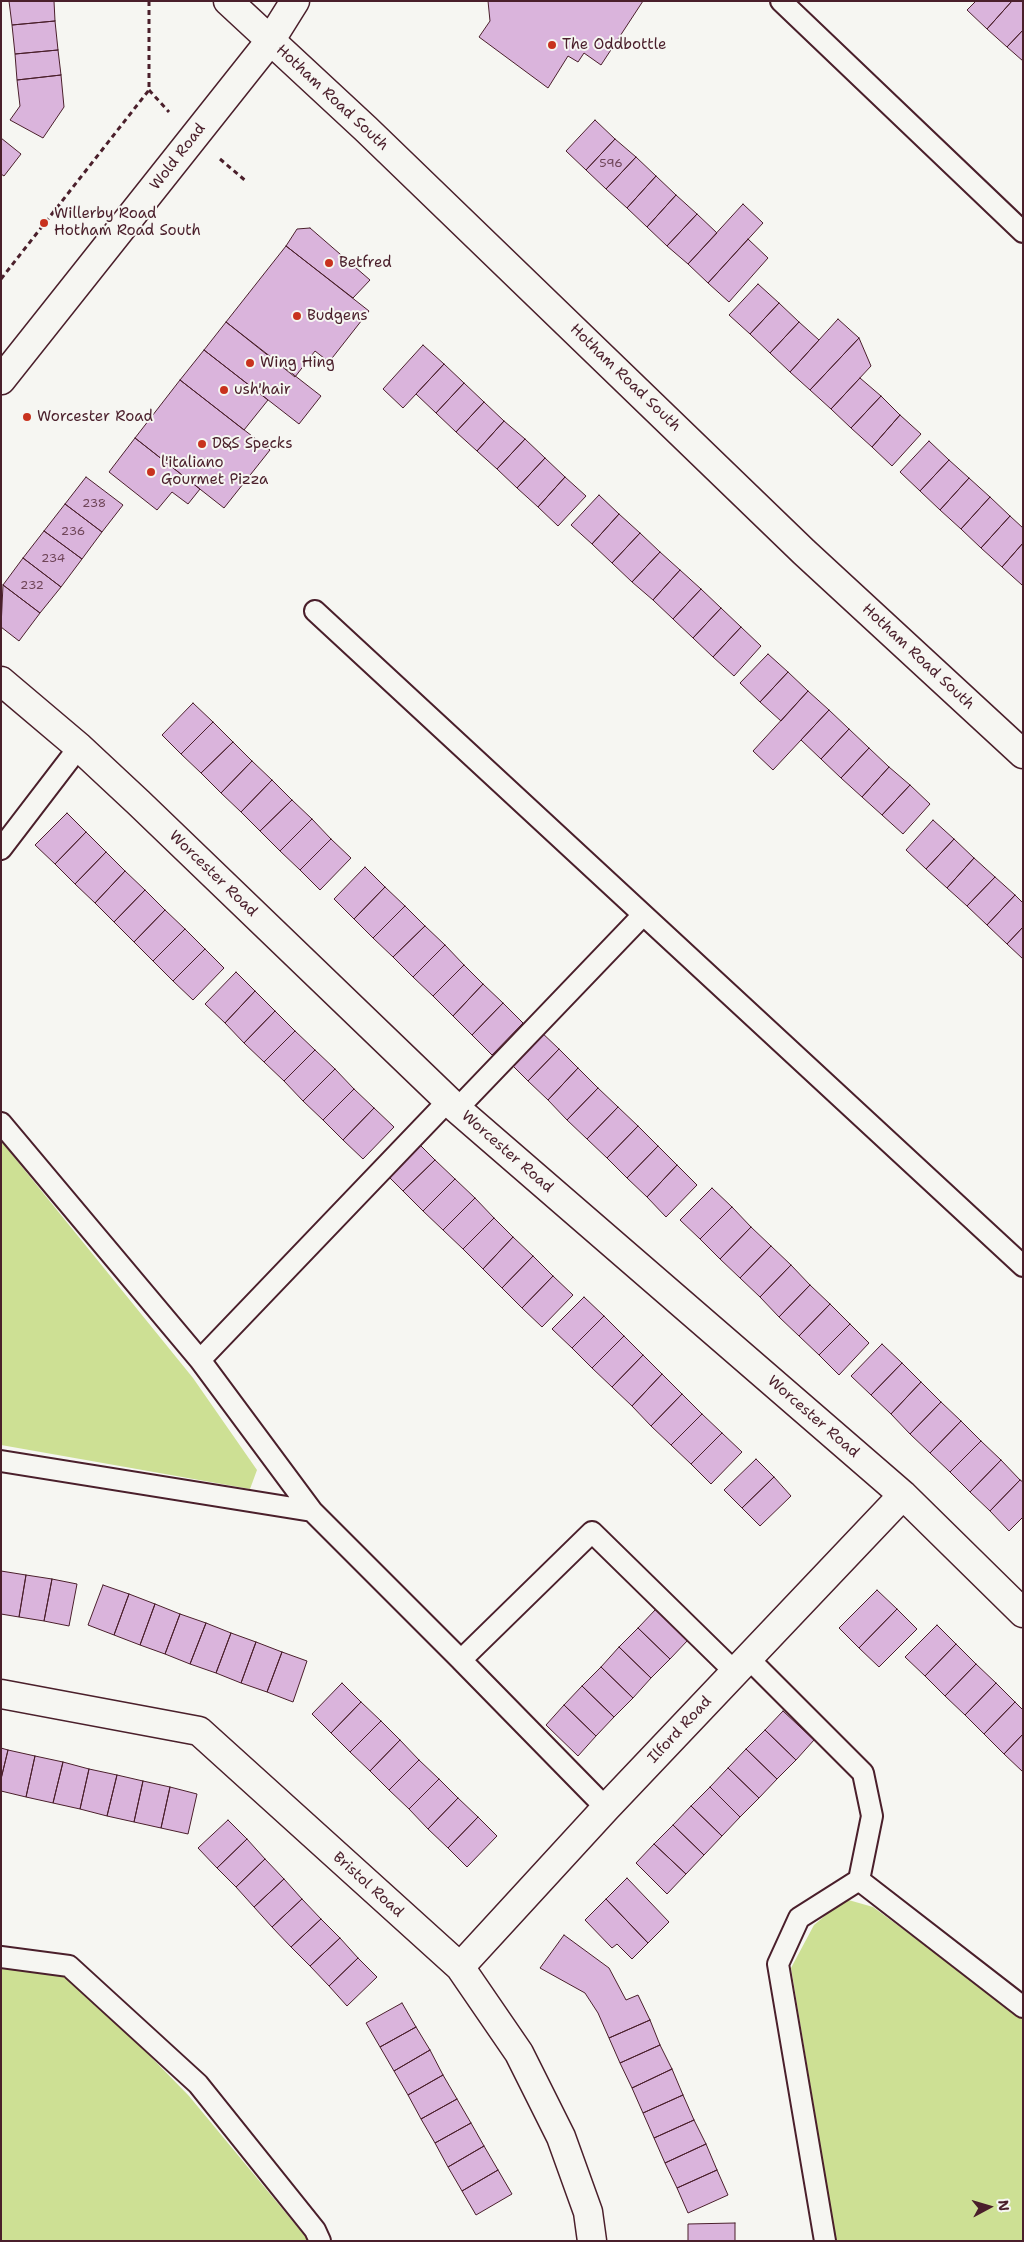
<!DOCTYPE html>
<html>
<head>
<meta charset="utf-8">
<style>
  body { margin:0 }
  #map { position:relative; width:1024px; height:2242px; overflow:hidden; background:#f6f6f2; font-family:"Shantell Sans",sans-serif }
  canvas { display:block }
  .frame { position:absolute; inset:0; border:2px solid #4a1f2b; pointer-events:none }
  .north { position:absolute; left:964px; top:2182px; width:50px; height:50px; -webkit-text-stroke:4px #f6f6f2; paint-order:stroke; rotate:84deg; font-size:14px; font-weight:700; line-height:20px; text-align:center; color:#4a1f2b }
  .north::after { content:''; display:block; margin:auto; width:18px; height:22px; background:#4a1f2b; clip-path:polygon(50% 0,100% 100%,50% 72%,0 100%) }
</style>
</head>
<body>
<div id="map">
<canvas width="1024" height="2242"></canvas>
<div class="frame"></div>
<div class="north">N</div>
</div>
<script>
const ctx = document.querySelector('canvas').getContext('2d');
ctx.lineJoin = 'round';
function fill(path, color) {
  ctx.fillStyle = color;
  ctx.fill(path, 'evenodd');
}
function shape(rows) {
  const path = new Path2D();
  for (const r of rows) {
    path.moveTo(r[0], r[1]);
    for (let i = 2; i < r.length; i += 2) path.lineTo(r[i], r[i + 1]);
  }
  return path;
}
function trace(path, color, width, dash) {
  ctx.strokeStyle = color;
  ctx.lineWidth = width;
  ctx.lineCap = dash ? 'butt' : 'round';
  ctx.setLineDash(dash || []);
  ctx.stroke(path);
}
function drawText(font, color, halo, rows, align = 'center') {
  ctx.font = font + ' "Shantell Sans",sans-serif';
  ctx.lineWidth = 4;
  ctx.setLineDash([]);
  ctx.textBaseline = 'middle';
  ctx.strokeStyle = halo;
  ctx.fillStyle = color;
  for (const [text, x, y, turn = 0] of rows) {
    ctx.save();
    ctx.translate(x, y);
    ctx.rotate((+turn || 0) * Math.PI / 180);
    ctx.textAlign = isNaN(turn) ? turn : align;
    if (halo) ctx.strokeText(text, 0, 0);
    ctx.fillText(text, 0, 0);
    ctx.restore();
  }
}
const green = shape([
  [1,1141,193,1378,257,1470,250,1489,1,1445],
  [845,1899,873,1907,1023,2018,1023,2241,836,2241,791,1968,814,1925],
  [1,1968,74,1978,189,2096,309,2241,1,2241]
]);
const building = shape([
  [9,1,54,1,55,21,12,25,9,1],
  [488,1,643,1,601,65,584,53,578,62,568,56,548,88,479,37,490,21,488,1],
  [976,1,1012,1,987,29,967,10,976,1],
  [1012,1,1023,1,1023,30,1007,47,987,29,1012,1],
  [55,21,58,50,15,54,12,25,55,21],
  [1023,30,1023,61,1007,47,1023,30],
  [58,50,61,75,17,80,15,54,58,50],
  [61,75,64,107,43,138,10,120,20,106,17,80,61,75],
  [595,120,615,139,586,170,566,151,595,120],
  [1,138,21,154,4,176,1,174,1,138],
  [615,139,636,157,606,189,586,170,615,139],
  [636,157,656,176,627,208,606,189,636,157],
  [656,176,676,195,647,227,627,208,656,176],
  [676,195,697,214,667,246,647,227,676,195],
  [743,204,763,223,708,283,688,264,743,204],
  [697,214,717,233,688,264,667,246,697,214],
  [310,228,370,280,353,298,286,246,297,229,310,228],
  [748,239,768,258,729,302,708,283,748,239],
  [286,246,369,311,329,362,315,351,295,377,226,322,286,246],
  [758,284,779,303,750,334,729,315,758,284],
  [779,303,799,322,770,353,750,334,779,303],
  [838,319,859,338,810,390,790,372,838,319],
  [226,322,321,396,299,424,204,350,226,322],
  [799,322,819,340,790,372,770,353,799,322],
  [859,338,871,366,831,409,810,390,859,338],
  [423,345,444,364,403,408,383,389,423,345],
  [204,350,268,400,244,430,180,380,204,350],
  [444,364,464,383,436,413,416,394,444,364],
  [860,378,881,396,851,428,831,409,860,378],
  [180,380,270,450,224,508,135,438,180,380],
  [464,383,484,402,456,432,436,413,464,383],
  [881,396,900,415,872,447,851,428,881,396],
  [484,402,504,421,477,451,456,432,484,402],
  [900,415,921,434,892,466,872,447,900,415],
  [504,421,525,439,497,469,477,451,504,421],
  [135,438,200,489,188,504,172,492,157,510,109,472,135,438],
  [525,439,545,458,517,488,497,469,525,439],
  [929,441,949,460,920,491,900,472,929,441],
  [545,458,565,477,538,507,517,488,545,458],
  [949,460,969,478,940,510,920,491,949,460],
  [86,477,123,505,102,532,65,504,86,477],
  [565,477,586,496,558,526,538,507,565,477],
  [969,478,990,497,961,529,940,510,969,478],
  [599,495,619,514,592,544,571,525,599,495],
  [990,497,1010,516,981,548,961,529,990,497],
  [65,504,102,532,82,559,44,531,65,504],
  [619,514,640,533,612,563,592,544,619,514],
  [1010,516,1023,528,1023,543,1002,567,981,548,1010,516],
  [44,531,82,559,61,587,23,558,44,531],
  [640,533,660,552,632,582,612,563,640,533],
  [1023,543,1023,585,1022,585,1002,567,1023,543],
  [660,552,680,570,653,600,632,582,660,552],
  [23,558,61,587,40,613,3,585,23,558],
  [680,570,701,589,673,619,653,600,680,570],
  [3,585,40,613,19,641,1,627,3,585],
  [701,589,721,608,693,638,673,619,701,589],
  [721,608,741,627,713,657,693,638,721,608],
  [741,627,761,646,734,676,713,657,741,627],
  [768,654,788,672,760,702,740,683,768,654],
  [788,672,808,691,781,721,760,702,788,672],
  [808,691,829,710,773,770,753,751,808,691],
  [193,703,213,722,181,754,162,735,193,703],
  [829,710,849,729,821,759,801,740,829,710],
  [213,722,233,742,201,773,181,754,213,722],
  [849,729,869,748,841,778,821,759,849,729],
  [233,742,252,761,221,793,201,773,233,742],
  [869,748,889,767,862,797,841,778,869,748],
  [252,761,272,780,241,812,221,793,252,761],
  [889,767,910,785,882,815,862,797,889,767],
  [272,780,292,800,260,831,241,812,272,780],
  [910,785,930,804,903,834,882,815,910,785],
  [292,800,312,819,280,851,260,831,292,800],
  [67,813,86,832,55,864,35,845,67,813],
  [312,819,331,839,300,870,280,851,312,819],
  [933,820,954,839,926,869,906,850,933,820],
  [86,832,106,852,75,884,55,864,86,832],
  [331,839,351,858,320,890,300,870,331,839],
  [954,839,974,858,947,888,926,869,954,839],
  [106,852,125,871,95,903,75,884,106,852],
  [974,858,995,877,967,906,947,888,974,858],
  [365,867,385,887,354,919,334,899,365,867],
  [125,871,145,890,114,922,95,903,125,871],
  [995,877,1015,895,987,925,967,906,995,877],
  [385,887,405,906,373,938,354,919,385,887],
  [145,890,165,910,134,942,114,922,145,890],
  [1015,895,1023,903,1023,927,1007,944,987,925,1015,895],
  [405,906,425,926,393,957,373,938,405,906],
  [165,910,185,929,153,961,134,942,165,910],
  [425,926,445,945,413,977,393,957,425,926],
  [1023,927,1023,959,1007,944,1023,927],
  [185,929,205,949,173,981,153,961,185,929],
  [445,945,464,965,433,996,413,977,445,945],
  [205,949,224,968,193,1000,173,981,205,949],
  [464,965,483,984,453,1016,433,996,464,965],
  [236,972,255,991,225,1023,205,1004,236,972],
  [483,984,503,1003,472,1035,453,1016,483,984],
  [255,991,275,1011,244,1043,225,1023,255,991],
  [503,1003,523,1023,492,1055,472,1035,503,1003],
  [275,1011,295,1031,264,1062,244,1043,275,1011],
  [539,1030,559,1049,528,1081,508,1061,539,1030],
  [295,1031,315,1050,284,1081,264,1062,295,1031],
  [559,1049,578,1068,548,1100,528,1081,559,1049],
  [315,1050,335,1069,303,1101,284,1081,315,1050],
  [578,1068,598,1088,567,1120,548,1100,578,1068],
  [335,1069,354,1089,323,1120,303,1101,335,1069],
  [598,1088,618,1107,587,1139,567,1120,598,1088],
  [354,1089,374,1108,343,1140,323,1120,354,1089],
  [618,1107,638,1126,607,1158,587,1139,618,1107],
  [374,1108,394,1127,363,1159,343,1140,374,1108],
  [638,1126,658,1146,627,1178,607,1158,638,1126],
  [415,1140,435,1160,403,1191,384,1172,415,1140],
  [658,1146,677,1165,647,1197,627,1178,658,1146],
  [435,1160,455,1179,423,1211,403,1191,435,1160],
  [677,1165,697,1185,666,1217,647,1197,677,1165],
  [455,1179,475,1198,443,1230,423,1211,455,1179],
  [712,1188,732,1207,700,1239,680,1220,712,1188],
  [475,1198,494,1218,463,1249,443,1230,475,1198],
  [732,1207,751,1227,720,1259,700,1239,732,1207],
  [494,1218,513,1237,483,1269,463,1249,494,1218],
  [751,1227,771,1246,740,1278,720,1259,751,1227],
  [513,1237,533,1256,502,1288,483,1269,513,1237],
  [771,1246,791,1265,760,1297,740,1278,771,1246],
  [533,1256,553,1276,522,1308,502,1288,533,1256],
  [791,1265,810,1285,779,1317,760,1297,791,1265],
  [553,1276,573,1295,542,1327,522,1308,553,1276],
  [810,1285,830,1304,799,1336,779,1317,810,1285],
  [584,1297,604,1316,572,1348,552,1329,584,1297],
  [830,1304,850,1324,819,1355,799,1336,830,1304],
  [604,1316,624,1336,592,1368,572,1348,604,1316],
  [850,1324,869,1343,839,1375,819,1355,850,1324],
  [624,1336,643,1355,612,1387,592,1368,624,1336],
  [882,1344,902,1363,871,1395,851,1376,882,1344],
  [643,1355,662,1374,632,1406,612,1387,643,1355],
  [902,1363,921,1382,891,1414,871,1395,902,1363],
  [662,1374,682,1394,651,1426,632,1406,662,1374],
  [921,1382,941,1402,910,1434,891,1414,921,1382],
  [682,1394,702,1414,671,1445,651,1426,682,1394],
  [941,1402,961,1421,930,1453,910,1434,941,1402],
  [702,1414,722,1433,691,1464,671,1445,702,1414],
  [961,1421,981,1441,950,1472,930,1453,961,1421],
  [722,1433,742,1452,711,1484,691,1464,722,1433],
  [981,1441,1001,1460,970,1492,950,1472,981,1441],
  [756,1459,774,1477,742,1508,724,1490,756,1459],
  [1001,1460,1020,1480,990,1511,970,1492,1001,1460],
  [774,1477,791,1496,760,1526,742,1508,774,1477],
  [1020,1480,1023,1482,1023,1517,1009,1531,990,1511,1020,1480],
  [1,1571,26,1575,19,1617,1,1614,1,1571],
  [26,1575,52,1579,44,1621,19,1617,26,1575],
  [52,1579,77,1584,69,1626,44,1621,52,1579],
  [103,1585,129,1594,114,1635,88,1625,103,1585],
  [877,1590,897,1609,859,1648,839,1628,877,1590],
  [129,1594,155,1604,140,1645,114,1635,129,1594],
  [155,1604,180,1614,165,1654,140,1645,155,1604],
  [656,1609,688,1640,670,1659,638,1628,656,1609],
  [897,1609,917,1629,879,1667,859,1648,897,1609],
  [180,1614,206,1623,190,1664,165,1654,180,1614],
  [206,1623,231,1633,216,1673,190,1664,206,1623],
  [937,1625,956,1644,925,1676,905,1657,937,1625],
  [638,1628,670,1659,651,1678,619,1647,638,1628],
  [231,1633,256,1642,241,1683,216,1673,231,1633],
  [256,1642,282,1652,267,1692,241,1683,256,1642],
  [956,1644,976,1664,945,1696,925,1676,956,1644],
  [619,1647,651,1678,633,1698,601,1667,619,1647],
  [282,1652,307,1661,293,1702,267,1692,282,1652],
  [976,1664,996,1683,965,1715,945,1696,976,1664],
  [601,1667,633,1698,614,1717,582,1686,601,1667],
  [342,1683,361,1702,331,1733,312,1714,342,1683],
  [996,1683,1015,1702,984,1734,965,1715,996,1683],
  [582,1686,614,1717,596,1736,564,1705,582,1686],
  [361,1702,381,1721,350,1752,331,1733,361,1702],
  [1015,1702,1023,1710,1023,1734,1004,1754,984,1734,1015,1702],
  [564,1705,596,1736,578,1756,546,1725,564,1705],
  [783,1711,814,1740,796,1760,765,1730,783,1711],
  [381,1721,400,1740,370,1771,350,1752,381,1721],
  [765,1730,796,1760,777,1779,746,1749,765,1730],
  [1023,1734,1023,1772,1004,1754,1023,1734],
  [400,1740,419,1760,389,1790,370,1771,400,1740],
  [1,1748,8,1750,1,1779,1,1748],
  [746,1749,777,1779,759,1798,728,1768,746,1749],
  [8,1750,35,1756,26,1797,1,1791,1,1779,8,1750],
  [35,1756,63,1762,53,1803,26,1797,35,1756],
  [419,1760,439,1779,409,1809,389,1790,419,1760],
  [63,1762,89,1769,80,1809,53,1803,63,1762],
  [728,1768,759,1798,740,1817,710,1787,728,1768],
  [89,1769,117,1775,107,1816,80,1809,89,1769],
  [117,1775,143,1781,134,1822,107,1816,117,1775],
  [439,1779,458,1798,428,1829,409,1809,439,1779],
  [143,1781,170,1787,161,1828,134,1822,143,1781],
  [170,1787,197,1794,188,1834,161,1828,170,1787],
  [710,1787,740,1817,722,1836,691,1806,710,1787],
  [458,1798,478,1817,448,1848,428,1829,458,1798],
  [691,1806,722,1836,704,1855,673,1825,691,1806],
  [478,1817,497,1836,467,1867,448,1848,478,1817],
  [228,1820,247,1839,217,1868,198,1848,228,1820],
  [673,1825,704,1855,686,1874,654,1844,673,1825],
  [247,1839,265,1859,236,1887,217,1868,247,1839],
  [654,1844,686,1874,667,1894,636,1863,654,1844],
  [265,1859,284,1879,254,1907,236,1887,265,1859],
  [627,1878,669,1922,648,1943,606,1899,627,1878],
  [284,1879,302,1899,272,1927,254,1907,284,1879],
  [302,1899,321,1919,291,1947,272,1927,302,1899],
  [606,1899,648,1943,632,1959,617,1944,612,1948,585,1920,606,1899],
  [321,1919,340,1938,310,1966,291,1947,321,1919],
  [564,1935,609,1968,626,2000,638,1995,650,2020,609,2038,598,2013,585,1993,540,1968,564,1935],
  [340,1938,358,1958,329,1986,310,1966,340,1938],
  [358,1958,377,1977,347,2006,329,1986,358,1958],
  [402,2003,416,2027,380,2047,366,2023,402,2003],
  [650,2020,660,2045,620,2063,609,2038,650,2020],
  [416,2027,430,2050,394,2071,380,2047,416,2027],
  [660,2045,672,2069,632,2088,620,2063,660,2045],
  [430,2050,443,2075,408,2095,394,2071,430,2050],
  [672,2069,683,2095,643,2113,632,2088,672,2069],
  [443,2075,457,2099,421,2119,408,2095,443,2075],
  [683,2095,694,2120,654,2138,643,2113,683,2095],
  [457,2099,471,2123,435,2143,421,2119,457,2099],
  [694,2120,706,2144,665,2163,654,2138,694,2120],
  [471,2123,484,2146,448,2167,435,2143,471,2123],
  [706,2144,717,2170,677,2188,665,2163,706,2144],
  [484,2146,498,2170,462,2191,448,2167,484,2146],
  [498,2170,512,2194,476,2215,462,2191,498,2170],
  [717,2170,728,2195,688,2213,677,2188,717,2170],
  [735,2223,735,2241,688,2241,688,2224,735,2223]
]);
const path = shape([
  [149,90,169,112],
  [220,159,247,182],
  [1,279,149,90,149,1]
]);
const lane = shape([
  [781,1,1023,232],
  [315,611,1023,1266],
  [1,849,79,747],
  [457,1109,643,915],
  [1,1123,200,1360,448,1101],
  [200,1360,312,1511],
  [1,1461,312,1511,461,1660,592,1532,735,1672],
  [748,1658,863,1773,872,1816,859,1880,799,1918,778,1964,825,2241],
  [461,1660,606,1808],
  [859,1880,1023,2007],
  [1,1957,69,1966,198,2084,315,2230,320,2241]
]);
const street = shape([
  [228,1,366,129,804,552,1023,754],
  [1,380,270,41,295,1],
  [1,681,79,747,139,803,457,1109,903,1495,1023,1613],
  [1,1694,199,1731,460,1967,519,2053,561,2137,588,2212,592,2241],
  [460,1967,606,1808,903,1495]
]);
const markers = [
  [552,45,5,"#c8321e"],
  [44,223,5,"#c8321e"],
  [329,263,5,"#c8321e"],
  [297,316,5,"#c8321e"],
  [250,363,5,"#c8321e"],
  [224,390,5,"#c8321e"],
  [27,417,5,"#c8321e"],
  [202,444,5,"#c8321e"],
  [151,472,5,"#c8321e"]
];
const numberNames = [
  ["596",611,164],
  ["238",94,504],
  ["236",73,532],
  ["234",53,559],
  ["232",32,586]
];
const poiNames = [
  ["The Oddbottle",562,45],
  ["Willerby Road",54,214],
  ["Hotham Road South",54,231],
  ["Betfred",339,263],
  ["Budgens",307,316],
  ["Wing Hing",260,363],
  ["ush'hair",234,390],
  ["Worcester Road",37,417],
  ["D&S Specks",212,444],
  ["l'italiano",161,463],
  ["Gourmet Pizza",161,480]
];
const streetNames = [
  ["Hotham Road South",332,98,43],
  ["Wold Road",178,157,-52],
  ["Hotham Road South",625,378,44],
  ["Hotham Road South",918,657,43],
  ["Worcester Road",213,874,44],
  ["Worcester Road",507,1152,41],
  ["Worcester Road",813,1417,41],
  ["Ilford Road",680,1730,-47],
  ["Bristol Road",368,1885,42]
];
fill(green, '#cde094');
fill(building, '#dab4dc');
trace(building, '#4a1f2b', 1);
trace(lane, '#4a1f2b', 24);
trace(street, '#4a1f2b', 31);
trace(path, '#4a1f2b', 3, [5, 4]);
trace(lane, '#f6f6f2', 20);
trace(street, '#f6f6f2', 28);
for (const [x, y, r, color] of markers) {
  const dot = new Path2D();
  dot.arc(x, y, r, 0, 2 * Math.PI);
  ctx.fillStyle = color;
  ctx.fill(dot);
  trace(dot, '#f6f6f2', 2);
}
drawText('12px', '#6e4457', null, numberNames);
drawText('15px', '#4a1f2b', '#f6f6f2', poiNames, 'left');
drawText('15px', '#4a1f2b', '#f6f6f2', streetNames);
</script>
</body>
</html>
